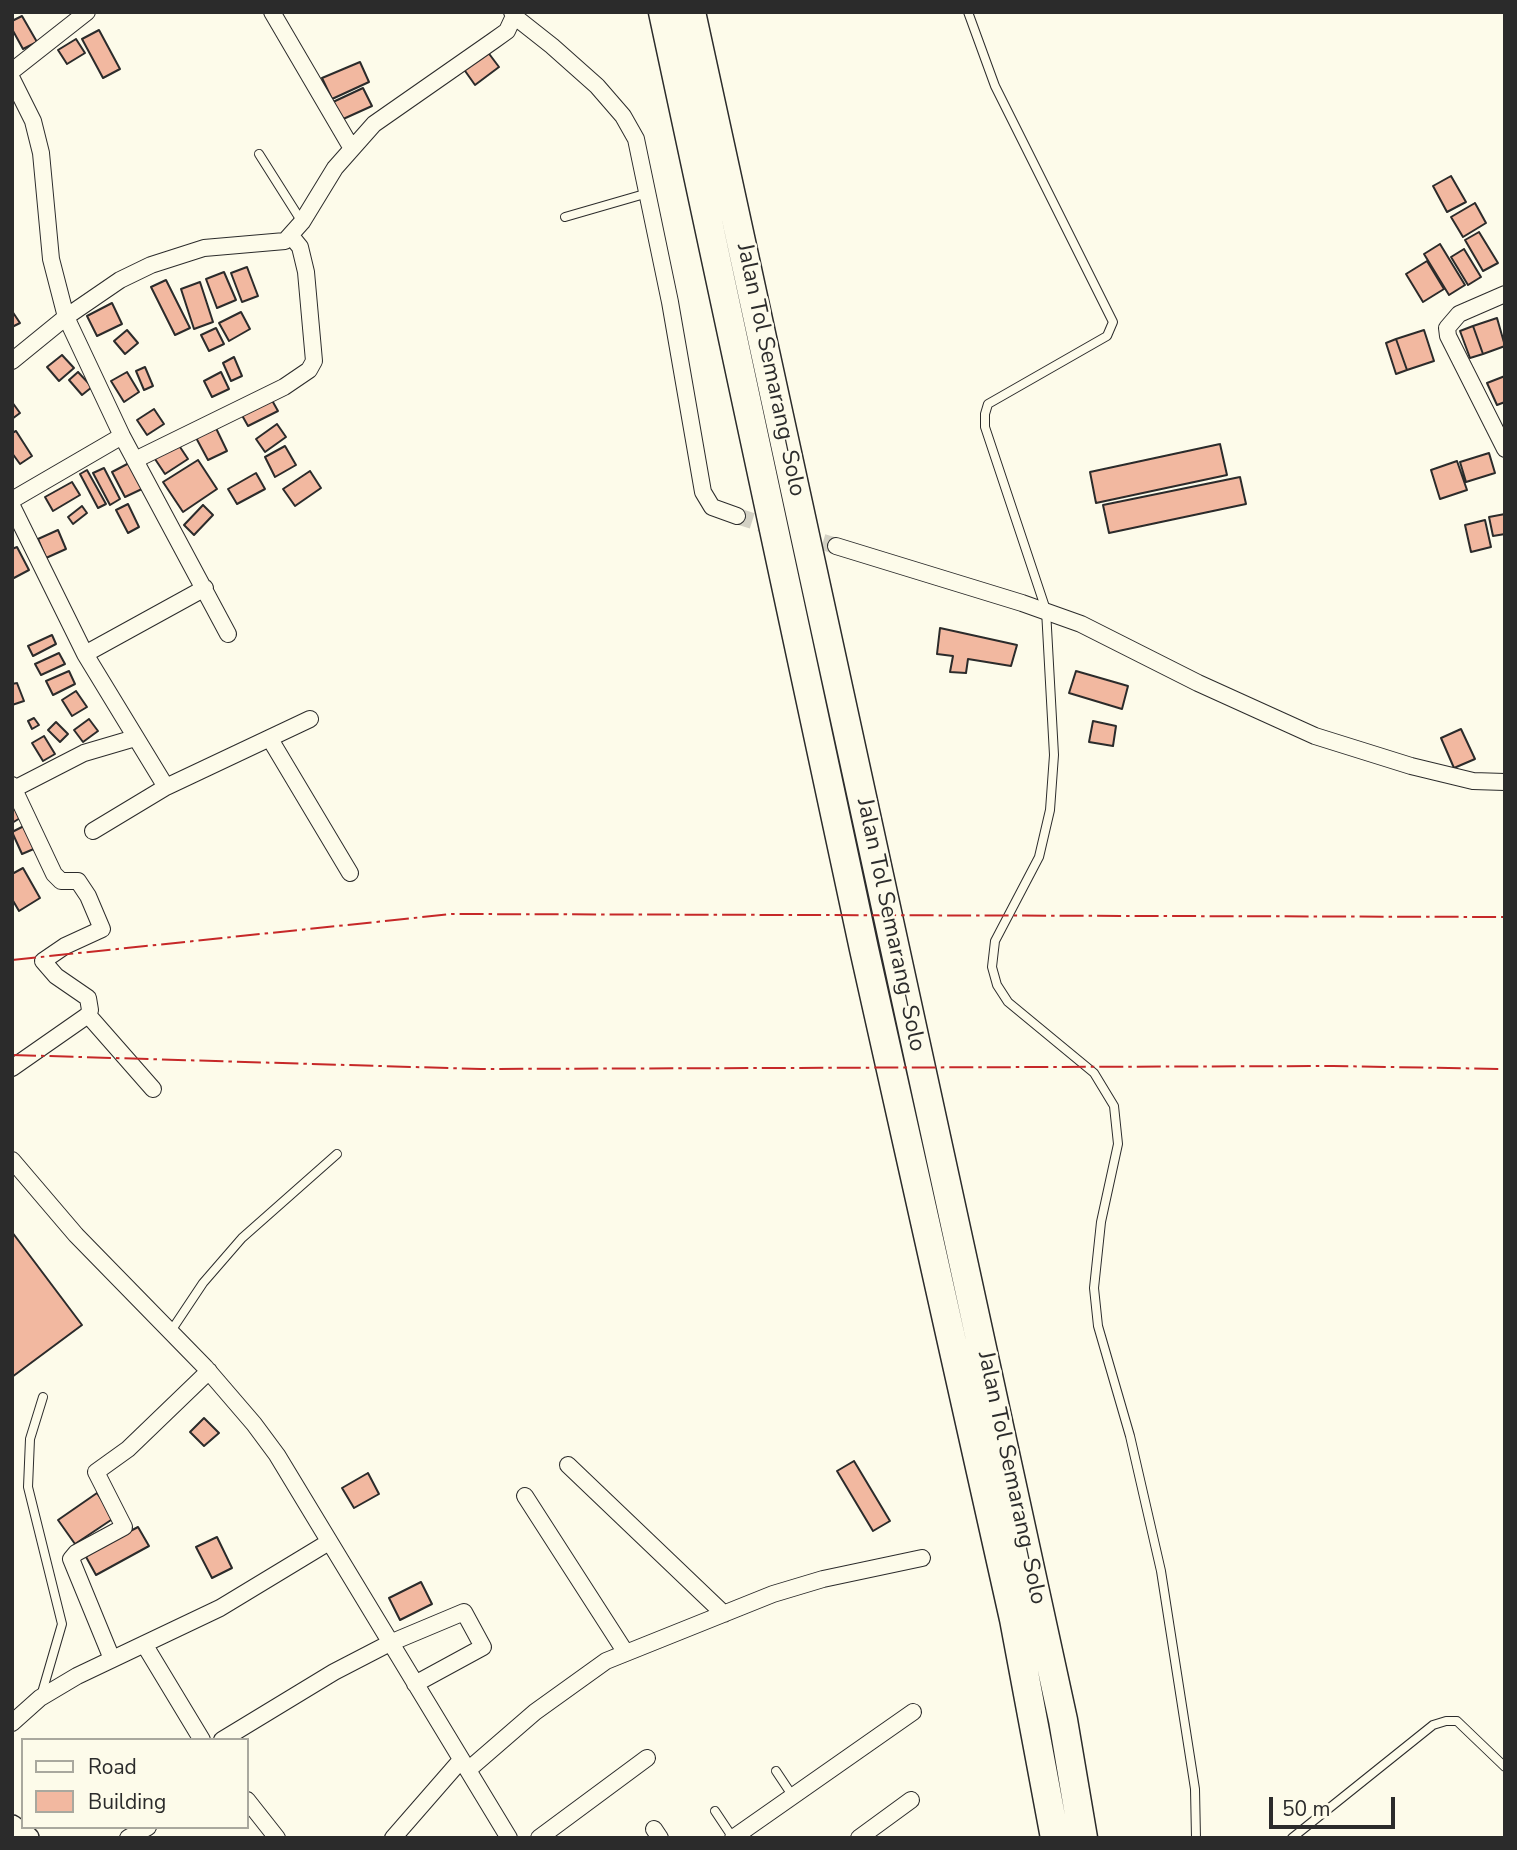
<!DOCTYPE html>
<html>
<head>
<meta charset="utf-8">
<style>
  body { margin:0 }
  #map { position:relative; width:1517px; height:1850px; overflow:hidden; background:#fdfbea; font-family:"Nunito Sans",sans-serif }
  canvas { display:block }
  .frame { position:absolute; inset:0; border:14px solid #2b2b2b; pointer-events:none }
  .legend { position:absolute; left:21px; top:1738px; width:228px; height:91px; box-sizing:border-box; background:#fdfbea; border:2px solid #a9a89e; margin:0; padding:9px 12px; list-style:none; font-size:21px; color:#2b2b2b }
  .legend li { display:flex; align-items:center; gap:14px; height:35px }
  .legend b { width:35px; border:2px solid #a9a89e }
  .scale { position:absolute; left:1269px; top:1797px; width:126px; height:32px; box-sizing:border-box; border:4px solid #2b2b2b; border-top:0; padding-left:9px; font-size:21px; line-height:24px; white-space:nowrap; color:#2b2b2b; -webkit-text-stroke:5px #fdfbea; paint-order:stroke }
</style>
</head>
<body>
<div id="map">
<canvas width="1517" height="1850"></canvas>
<div class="frame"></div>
<ul class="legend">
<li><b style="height:9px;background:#fdfbea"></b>Road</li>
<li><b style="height:19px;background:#f2b8a0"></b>Building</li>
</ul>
<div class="scale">50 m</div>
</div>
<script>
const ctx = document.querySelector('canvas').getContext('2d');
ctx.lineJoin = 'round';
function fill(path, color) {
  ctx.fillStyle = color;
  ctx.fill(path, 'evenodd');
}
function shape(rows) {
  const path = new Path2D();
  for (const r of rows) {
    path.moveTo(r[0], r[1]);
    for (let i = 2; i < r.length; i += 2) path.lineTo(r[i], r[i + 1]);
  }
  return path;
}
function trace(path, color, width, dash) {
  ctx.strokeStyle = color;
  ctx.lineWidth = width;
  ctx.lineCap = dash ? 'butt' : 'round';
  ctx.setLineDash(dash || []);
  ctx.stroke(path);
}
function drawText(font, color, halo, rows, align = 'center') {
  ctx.font = font + ' "Nunito Sans",sans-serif';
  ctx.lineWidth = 5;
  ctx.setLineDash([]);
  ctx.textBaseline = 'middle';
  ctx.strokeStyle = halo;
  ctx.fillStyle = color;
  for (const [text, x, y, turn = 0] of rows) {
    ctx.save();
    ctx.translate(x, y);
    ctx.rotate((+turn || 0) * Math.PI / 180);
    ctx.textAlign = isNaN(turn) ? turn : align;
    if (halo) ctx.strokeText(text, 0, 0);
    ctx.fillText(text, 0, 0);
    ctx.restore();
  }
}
const building = shape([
  [22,16,37,42,23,49,12,29,12,21,22,16],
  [99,30,120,69,103,78,82,39,99,30],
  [76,39,85,53,67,64,58,50,76,39],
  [487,51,499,67,475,85,463,68,487,51],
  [360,62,369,82,332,99,322,78,360,62],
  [363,88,372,106,341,120,333,102,363,88],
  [1451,176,1466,202,1447,212,1433,186,1451,176],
  [1475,203,1486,223,1463,237,1451,217,1475,203],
  [1479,232,1498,263,1483,271,1465,240,1479,232],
  [1440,244,1465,285,1449,295,1424,254,1440,244],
  [1464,249,1481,277,1468,285,1451,257,1464,249],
  [1427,261,1444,289,1423,302,1406,274,1427,261],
  [247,267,258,296,242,302,231,273,247,267],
  [224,272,236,300,217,308,206,279,224,272],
  [166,280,190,328,175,335,151,287,166,280],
  [200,282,213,322,194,329,181,289,200,282],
  [112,303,122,324,97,336,87,316,112,303],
  [12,311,20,323,12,327,12,311],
  [241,312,250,329,229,341,219,323,241,312],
  [1497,318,1505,346,1483,354,1473,326,1497,318],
  [1473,326,1483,354,1470,358,1460,331,1473,326],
  [216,328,224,344,209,351,201,335,216,328],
  [127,330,138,343,125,354,114,341,127,330],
  [1424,330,1434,361,1407,370,1396,339,1424,330],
  [1396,339,1407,370,1396,374,1386,343,1396,339],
  [62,355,74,368,59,381,47,367,62,355],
  [234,357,242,376,231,381,223,363,234,357],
  [145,367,153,386,144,390,136,371,145,367],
  [78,372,92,387,82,395,69,380,78,372],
  [127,372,139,392,124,402,111,381,127,372],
  [221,372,229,389,212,397,204,381,221,372],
  [1505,376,1505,402,1497,405,1487,383,1505,376],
  [269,395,278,411,248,426,239,410,269,395],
  [12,402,20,413,12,419,12,402],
  [154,409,164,424,147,435,137,420,154,409],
  [214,424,227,451,208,460,194,434,214,424],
  [277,424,286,437,265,452,256,439,277,424],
  [16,431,32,456,20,464,12,453,12,433,16,431],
  [176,441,188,459,165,474,153,456,176,441],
  [1220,444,1227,475,1096,503,1090,472,1220,444],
  [285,446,296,465,275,477,265,457,285,446],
  [1489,453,1495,473,1466,482,1460,462,1489,453],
  [198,460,217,489,183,512,163,482,198,460],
  [1457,461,1467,490,1440,499,1431,470,1457,461],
  [131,462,144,488,125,497,112,472,131,462],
  [104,468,120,499,110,505,93,473,104,468],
  [87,470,106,504,98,508,80,474,87,470],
  [310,471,321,488,295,506,283,489,310,471],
  [256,473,265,489,237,504,228,489,256,473],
  [1240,477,1246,504,1109,533,1103,505,1240,477],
  [72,482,80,495,53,511,45,497,72,482],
  [128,504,139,527,128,533,116,510,128,504],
  [203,505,213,515,194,535,184,525,203,505],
  [82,506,87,513,73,524,68,517,82,506],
  [1505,514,1505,534,1493,536,1489,517,1505,514],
  [1485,520,1491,547,1471,552,1465,525,1485,520],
  [58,530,66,549,46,558,38,539,58,530],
  [17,547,29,570,12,579,12,549,17,547],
  [940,628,1017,645,1011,666,968,659,966,673,950,672,953,656,937,654,940,628],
  [52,635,56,644,33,656,28,646,52,635],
  [59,653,65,664,41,675,35,664,59,653],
  [69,671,75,684,53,695,46,681,69,671],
  [1076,671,1128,686,1122,709,1069,693,1076,671],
  [17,683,24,701,12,705,12,684,17,683],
  [76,691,87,707,72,716,62,700,76,691],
  [34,718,39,725,32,729,28,721,34,718],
  [89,719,98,731,83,742,74,730,89,719],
  [1093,721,1116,726,1113,746,1089,742,1093,721],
  [56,722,68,734,60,742,48,730,56,722],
  [1461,729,1475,759,1454,768,1441,738,1461,729],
  [44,736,55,754,43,761,32,743,44,736],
  [12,802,25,815,12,823,12,802],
  [26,825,36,848,22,854,12,832,26,825],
  [23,868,40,898,19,911,12,899,12,874,23,868],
  [12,1232,82,1325,12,1377,12,1232],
  [204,1418,219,1433,204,1446,190,1432,204,1418],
  [854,1461,890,1521,873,1531,837,1471,854,1461],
  [368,1473,379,1494,354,1508,342,1488,368,1473],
  [97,1493,114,1518,75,1544,58,1520,97,1493],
  [138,1527,149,1546,96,1575,85,1555,138,1527],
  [217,1537,232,1568,212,1578,196,1547,217,1537],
  [421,1582,432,1604,400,1620,389,1598,421,1582]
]);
const minorTunnel = shape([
  [737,516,778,529],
  [800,535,836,546]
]);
const service = shape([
  [968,12,995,86,1113,322,1107,336,988,404,985,414,985,427,1046,610,1054,755,1050,810,1039,857,995,941,992,967,997,985,1008,1002,1094,1073,1114,1106,1118,1144,1101,1222,1094,1288,1098,1326,1130,1436,1161,1571,1195,1789,1196,1838],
  [259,154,302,222],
  [565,217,648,193],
  [171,1331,203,1283,242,1238,337,1154],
  [41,1696,62,1624,28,1487,30,1439,43,1397],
  [776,1771,792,1795],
  [715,1811,733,1838],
  [1292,1838,1433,1725,1446,1721,1457,1721,1505,1767]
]);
const minor = shape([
  [272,12,351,147],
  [514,16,552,46,597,86,623,116,636,139,670,302,703,492,712,507,737,516],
  [12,71,87,12],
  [12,79,33,121,41,153,51,259,66,317,122,436,228,634],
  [1505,294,1459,314,1447,328,1448,336,1505,449],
  [12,361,66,317,120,280,151,265,204,248,285,241,302,222,335,168,374,124,493,41,507,31,514,16,512,12],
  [135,460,284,387,309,370,314,361,306,272,300,247,291,236],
  [12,500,122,436],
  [12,506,85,654,166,787,310,719],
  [836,546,1022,603,1081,624,1198,683,1315,736,1411,766,1473,781,1505,782],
  [85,654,205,588],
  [270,739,350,873],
  [12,785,54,874,61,881,78,881,88,896,102,929,65,946,43,961,56,976,88,998,90,1010,88,1015,12,1068],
  [12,790,84,753,135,738],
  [93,831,166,787],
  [88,1015,153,1089],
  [12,1160,76,1235,205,1367,254,1424,277,1455,509,1838],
  [568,1465,724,1614],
  [525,1496,626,1653],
  [144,1644,202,1740],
  [112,1659,71,1559,76,1553,124,1527,96,1472,128,1449,209,1371],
  [12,1723,40,1698,77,1676,220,1608,329,1542],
  [222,1740,334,1672,390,1643,464,1612,483,1647,415,1684],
  [468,1770,535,1712,606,1661,773,1594,823,1579,922,1558],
  [247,1800,277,1838],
  [654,1829,660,1838],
  [128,1838,148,1827],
  [393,1838,461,1760],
  [539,1838,647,1758],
  [733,1838,913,1712],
  [859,1838,911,1800]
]);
const secondary = shape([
  [12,1826,28,1838]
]);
const motorway = shape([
  [663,12,864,949,1014,1619,1055,1838],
  [691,12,1063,1720,1083,1838]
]);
const power = shape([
  [12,960,452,914,1505,917],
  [12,1055,481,1069,1333,1066,1505,1069]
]);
const streetNames = [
  ["Jalan Tol Semarang–Solo",770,370,78],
  ["Jalan Tol Semarang–Solo",890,925,78],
  ["Jalan Tol Semarang–Solo",1011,1478,78]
];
fill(building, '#f2b8a0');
trace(building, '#2b2b2b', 2);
trace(minorTunnel, '#d3d1c4', 16, [16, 8]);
trace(service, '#2b2b2b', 10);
trace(minor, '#2b2b2b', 18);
trace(secondary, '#2b2b2b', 24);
trace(motorway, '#2b2b2b', 31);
trace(service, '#fdfbea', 8);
trace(minor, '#fdfbea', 16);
trace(secondary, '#fdfbea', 21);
trace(motorway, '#fdfbea', 28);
trace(power, '#c62828', 2, [24, 5, 3.5, 5]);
drawText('23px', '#2b2b2b', '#fdfbea', streetNames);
</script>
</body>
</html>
